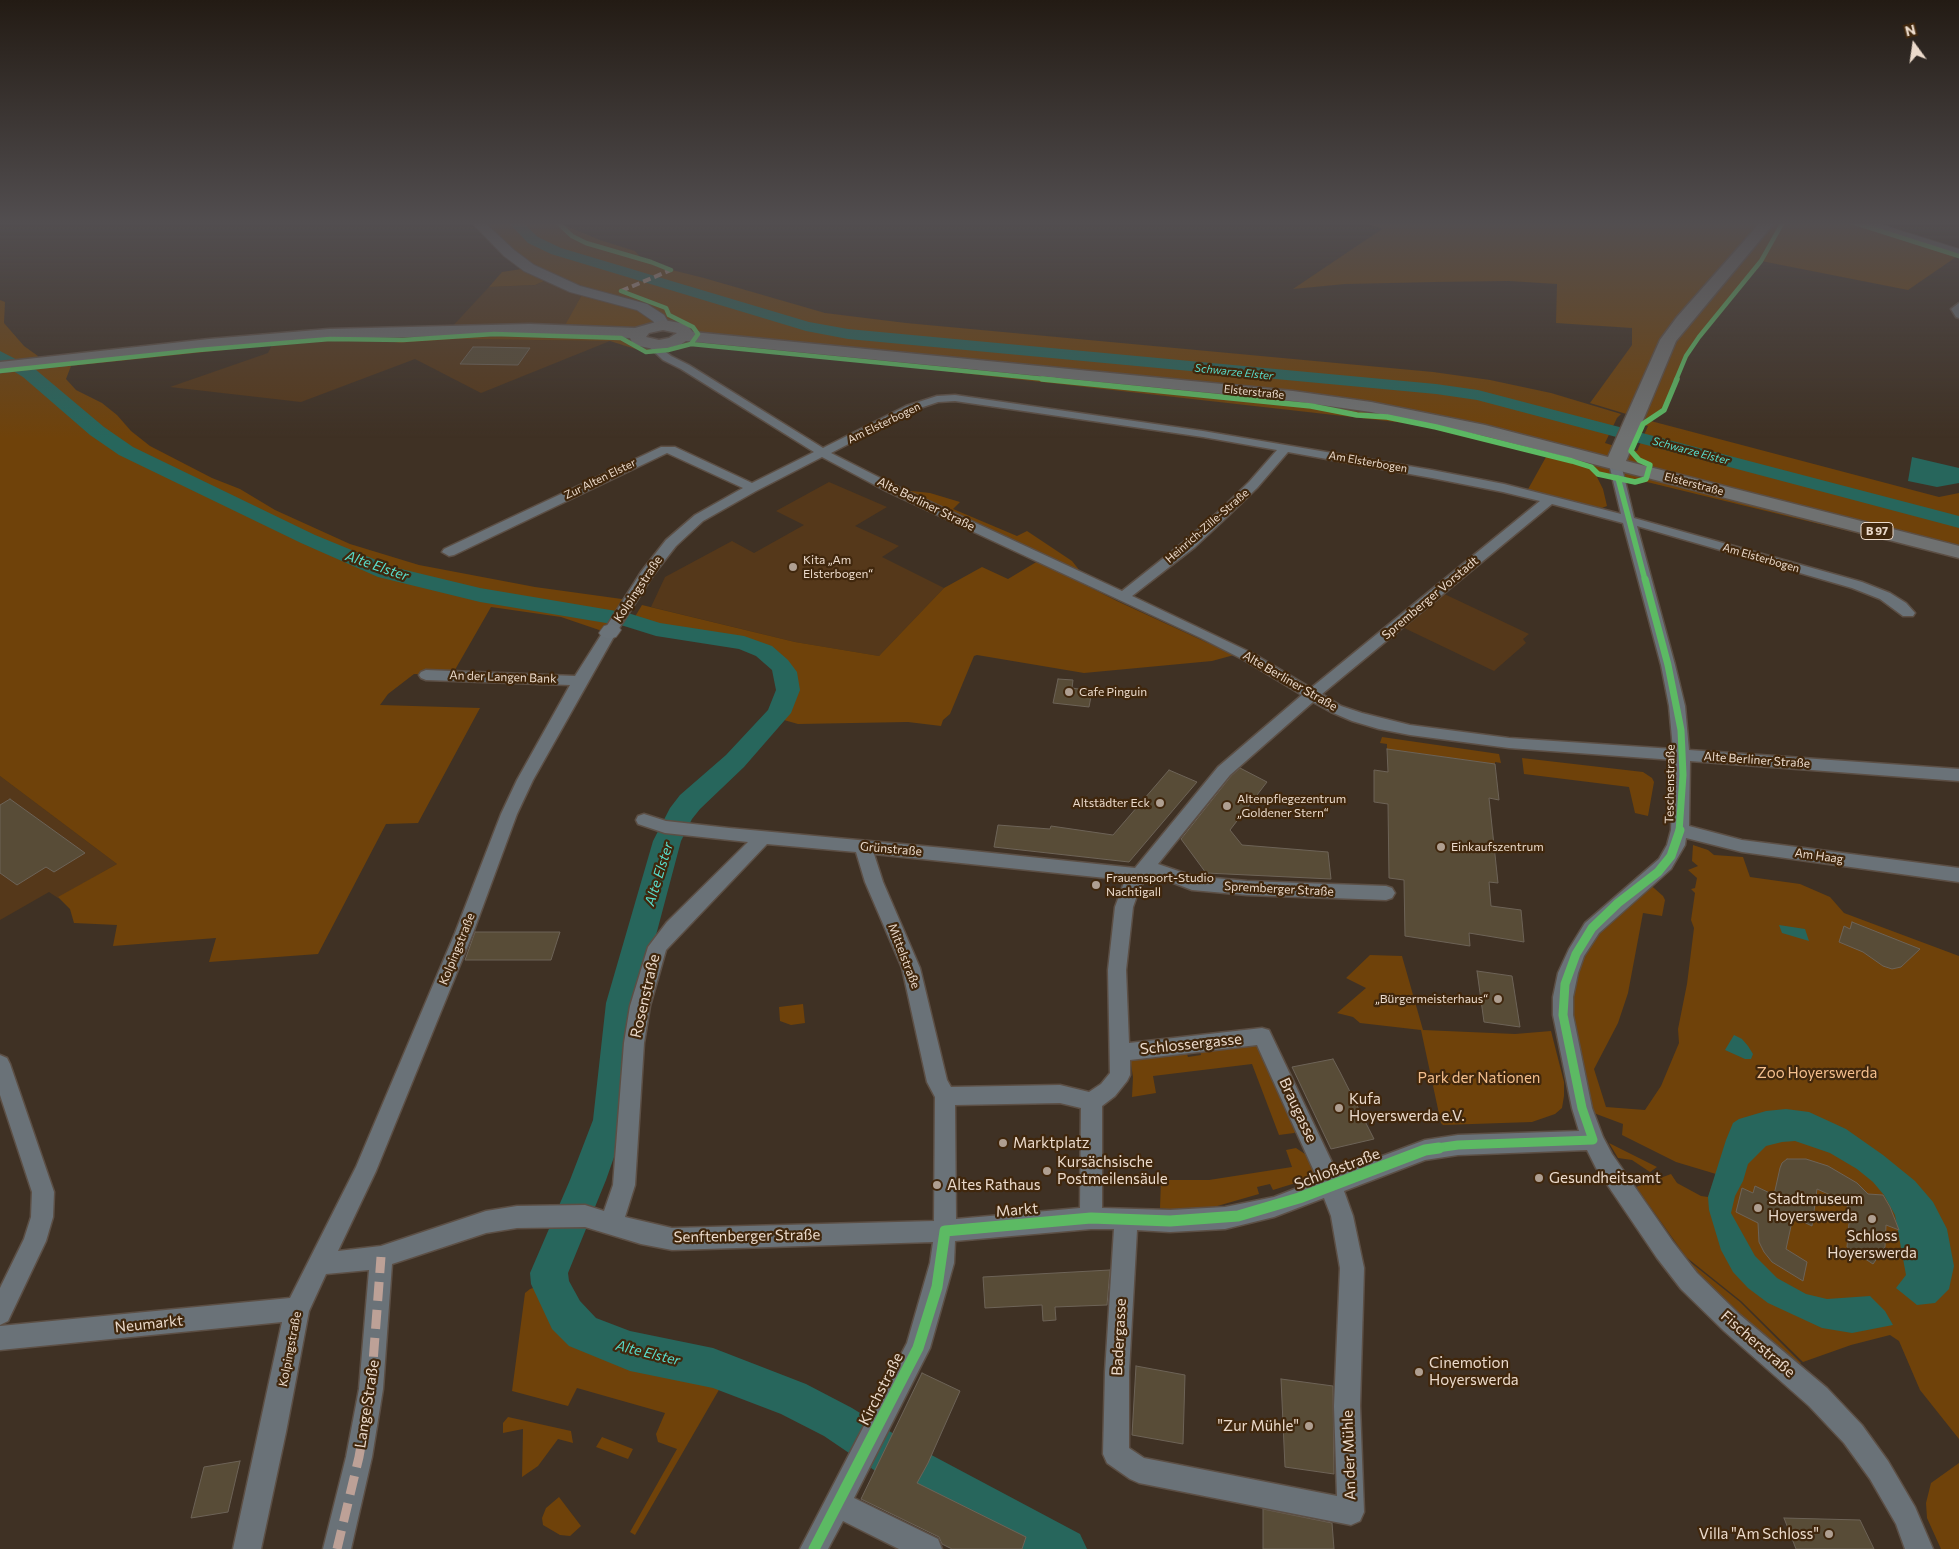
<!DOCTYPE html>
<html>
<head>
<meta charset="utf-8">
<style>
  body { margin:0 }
  #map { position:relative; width:1959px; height:1549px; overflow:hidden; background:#3f3124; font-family:Commissioner,sans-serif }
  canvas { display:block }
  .north { position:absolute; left:1889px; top:20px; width:50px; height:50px; -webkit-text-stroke:4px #40270d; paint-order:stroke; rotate:346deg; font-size:14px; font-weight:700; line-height:20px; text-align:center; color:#ebdacb }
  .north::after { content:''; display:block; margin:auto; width:18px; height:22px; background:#ebdacb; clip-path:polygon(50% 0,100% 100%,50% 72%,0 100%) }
</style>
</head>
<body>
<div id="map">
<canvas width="1959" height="1549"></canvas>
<div class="north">N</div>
</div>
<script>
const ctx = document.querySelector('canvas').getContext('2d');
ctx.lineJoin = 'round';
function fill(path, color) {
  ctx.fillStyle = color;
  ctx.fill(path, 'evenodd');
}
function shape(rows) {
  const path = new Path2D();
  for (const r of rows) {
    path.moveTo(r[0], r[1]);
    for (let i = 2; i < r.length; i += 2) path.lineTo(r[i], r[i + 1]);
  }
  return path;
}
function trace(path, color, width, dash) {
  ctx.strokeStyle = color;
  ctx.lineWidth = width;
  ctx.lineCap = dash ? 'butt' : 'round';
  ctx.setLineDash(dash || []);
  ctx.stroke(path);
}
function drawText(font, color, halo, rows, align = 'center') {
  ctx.font = font + ' Commissioner,sans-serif';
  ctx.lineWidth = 4.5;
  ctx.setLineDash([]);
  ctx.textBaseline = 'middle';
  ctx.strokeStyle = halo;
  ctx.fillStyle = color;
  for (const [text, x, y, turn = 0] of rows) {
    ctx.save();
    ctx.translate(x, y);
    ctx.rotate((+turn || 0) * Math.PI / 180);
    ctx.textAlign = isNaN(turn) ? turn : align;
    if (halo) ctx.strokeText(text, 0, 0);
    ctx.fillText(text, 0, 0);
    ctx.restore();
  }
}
const built = shape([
  [549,279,584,291,564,329,449,330,489,287,535,285],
  [458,339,610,341,481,393,415,359,301,402,170,387,268,353,272,345,333,341,381,340,399,343],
  [829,482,887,507,855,526,899,546,882,557,944,588,879,656,795,642,651,607,665,577,732,541,754,553,804,525,776,511],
  [1438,591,1529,634,1523,639,1526,643,1494,671,1398,625],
  [0,776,117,864,58,898,49,892,0,920]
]);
const green = shape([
  [477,222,557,222,600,240,635,251,643,260,656,266,704,278,825,313,906,323,1433,372,1490,380,1551,393,1621,414,1617,418,1605,443,1621,448,1618,479,1596,475,1603,489,1607,506,1602,508,1527,491,1546,457,1414,424,864,362,693,345,677,350,645,352,610,341,458,339,399,343,381,340,333,341,272,345,71,366,66,379,76,390,102,403,117,415,131,431,150,446,212,478,240,489,275,510,350,544,419,565,535,587,629,600,608,633,561,617,491,607,452,675,414,674,388,694,380,705,480,708,418,823,386,824,318,954,209,962,216,938,113,946,117,925,74,923,70,909,58,897,117,864,0,776,0,300,5,302,4,323,24,346,38,356,36,362,209,344,563,329,584,291,549,279,535,285,489,287,502,272,528,268],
  [672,325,684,336,645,343,637,336],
  [1362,222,1766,222,1694,308,1633,416,1590,403,1632,345,1632,328,1556,323,1557,284,1509,281,1435,282,1345,284,1293,289,1382,229],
  [1769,222,1861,222,1959,255,1908,290,1761,261,1699,337,1686,356,1664,410,1647,420,1939,497,1959,493,1959,558,1647,482,1637,483,1618,479,1617,464,1622,448,1637,451,1648,426,1632,422,1659,361],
  [893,489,930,493,960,502,953,509,1017,536,1027,531,1072,561,1080,571,1081,578],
  [1038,561,1117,601,1234,655,1212,661,1084,673,977,655,974,656,950,714,943,720,941,726,908,722,798,724,784,720,779,713,788,690,785,672,773,658,764,651,744,643,684,634,633,620,642,605,795,642,879,656,944,588,982,567,1008,579],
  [1382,737,1499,754,1501,763,1495,762,1495,764,1387,749,1387,744,1380,743],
  [1522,758,1643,772,1652,778,1654,782,1648,816,1635,813,1629,787,1524,774],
  [1693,845,1708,850,1714,855,1743,857,1750,877,1800,884,1830,897,1844,913,1959,956,1959,1439,1920,1390,1899,1341,1890,1335,1851,1345,1803,1362,1741,1301,1686,1257,1636,1187,1671,1174,1677,1183,1701,1196,1708,1197,1716,1174,1676,1162,1622,1135,1623,1124,1583,1109,1564,1015,1576,954,1646,881,1663,896,1665,900,1662,916,1643,913,1628,993,1618,1023,1594,1069,1606,1107,1645,1110,1661,1086,1679,1043,1678,1029,1687,984,1694,928,1691,920,1695,893,1691,889,1695,888,1697,878,1688,870,1698,866,1692,861],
  [1370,955,1402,956,1423,1030,1515,1034,1551,1031,1564,1082,1564,1096,1562,1108,1555,1114,1532,1122,1443,1125,1441,1123,1421,1030,1360,1023,1353,1017,1337,1013,1366,988,1346,978],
  [803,1004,805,1023,791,1025,780,1021,779,1007],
  [1255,1044,1261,1049,1297,1131,1294,1133,1279,1135,1252,1064,1153,1076,1156,1093,1132,1097,1133,1077,1130,1058,1186,1051,1188,1057,1201,1055,1200,1050],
  [1609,1143,1657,1167,1650,1172,1632,1160,1618,1158],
  [1296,1148,1305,1154,1314,1171,1315,1177,1273,1190,1270,1184,1257,1187,1259,1194,1193,1213,1160,1208,1161,1180,1209,1180,1292,1167,1286,1150],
  [1685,1258,1740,1302,1801,1363,1790,1373,1733,1323],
  [545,1284,562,1319,578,1340,616,1355,675,1369,705,1374,740,1390,736,1395,720,1388,635,1535,630,1532,677,1449,658,1442,656,1434,665,1413,577,1388,568,1406,512,1391,525,1293,530,1289],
  [508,1417,571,1431,573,1443,558,1439,538,1466,522,1477,523,1429,503,1433,503,1423],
  [602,1437,633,1449,628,1459,596,1447],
  [1959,1463,1959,1549,1941,1549,1927,1518,1926,1503,1931,1483],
  [559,1497,581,1526,570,1536,560,1535,543,1525,542,1518,546,1508]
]);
const water = shape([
  [1912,457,1959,468,1959,483,1937,487,1908,481],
  [1779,925,1805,929,1809,941,1782,933],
  [1734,1035,1742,1039,1748,1046,1753,1054,1751,1059,1745,1059,1725,1050],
  [1786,1109,1809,1112,1846,1129,1883,1155,1915,1181,1933,1202,1947,1229,1954,1266,1949,1289,1935,1303,1917,1305,1896,1288,1906,1275,1895,1215,1884,1195,1873,1182,1857,1169,1830,1153,1795,1141,1782,1142,1766,1146,1748,1164,1743,1181,1735,1196,1731,1213,1755,1256,1777,1278,1806,1294,1827,1299,1870,1296,1885,1311,1893,1325,1852,1333,1822,1328,1768,1303,1748,1288,1733,1272,1721,1250,1709,1210,1708,1197,1726,1140,1733,1123,1739,1119,1766,1111]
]);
const river = shape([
  [508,222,522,222,538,237,561,248,809,322,848,329,1436,384,1478,390,1959,516,1959,528,1477,400,1436,394,848,339,806,331,551,254,528,243,508,222],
  [0,351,35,369,104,427,133,447,315,535,393,567,480,588,628,613,660,623,744,636,772,646,788,660,797,672,800,690,791,713,744,767,700,809,692,819,681,841,638,1003,627,1120,606,1180,568,1273,569,1281,580,1301,596,1318,630,1331,713,1348,806,1384,852,1408,907,1442,1080,1534,1087,1549,1021,1549,877,1472,824,1436,781,1414,713,1388,630,1371,569,1346,552,1329,531,1284,530,1273,570,1180,593,1120,606,1003,653,841,670,808,680,795,726,755,768,710,776,690,772,670,756,656,739,649,656,636,624,626,480,602,378,577,301,543,119,455,90,435,23,377,0,363,0,351]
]);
const building = shape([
  [473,347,484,347,530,348,518,365,460,364,473,347],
  [1058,679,1073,680,1072,688,1092,691,1089,707,1053,703,1058,679],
  [1387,749,1495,764,1499,800,1489,798,1498,883,1489,882,1491,906,1521,910,1524,942,1469,933,1470,946,1405,936,1404,880,1389,878,1388,804,1374,802,1374,770,1388,772,1387,749],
  [1240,768,1267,782,1230,830,1242,845,1328,852,1331,879,1206,873,1181,839,1231,776,1240,768],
  [1169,770,1197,782,1129,862,994,847,998,825,1050,829,1051,826,1113,835,1169,770],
  [10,799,85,853,54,872,46,867,17,885,0,873,0,805,10,799],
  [1852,922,1920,949,1901,967,1892,969,1883,966,1863,952,1839,942,1844,926,1850,929,1852,922],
  [475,932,560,932,551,960,465,960,475,932],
  [1477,971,1512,976,1520,1027,1484,1022,1477,971],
  [1333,1059,1340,1072,1374,1139,1331,1149,1292,1067,1333,1059],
  [1787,1159,1806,1159,1828,1166,1857,1183,1868,1194,1883,1195,1890,1207,1899,1230,1886,1225,1885,1247,1873,1264,1847,1247,1850,1211,1844,1201,1817,1189,1812,1226,1793,1217,1786,1249,1807,1262,1803,1281,1772,1262,1764,1252,1759,1242,1758,1223,1736,1212,1742,1188,1753,1193,1755,1186,1774,1195,1780,1168,1782,1163,1787,1159],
  [1110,1270,1107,1305,1055,1307,1056,1320,1043,1321,1042,1305,985,1308,983,1277,1110,1270],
  [1136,1366,1185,1375,1183,1444,1132,1435,1136,1366],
  [922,1373,960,1391,928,1463,917,1483,1026,1537,1022,1549,952,1549,942,1544,939,1537,861,1499,922,1373],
  [1281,1379,1333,1386,1334,1474,1285,1467,1281,1379],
  [240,1461,228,1512,191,1518,204,1467,240,1461],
  [1263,1509,1332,1523,1334,1549,1263,1549,1263,1509],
  [1784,1518,1860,1520,1874,1549,1796,1549,1784,1518]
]);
const street = shape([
  [1959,303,1959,318,1956,317,1951,309,1959,303],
  [651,341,671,356,689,365,823,448,906,406,937,396,955,395,1203,431,1432,470,1504,484,1621,514,1609,464,1615,460,1621,464,1634,518,1862,582,1890,593,1906,603,1915,613,1913,616,1903,616,1880,599,1852,588,1637,526,1675,665,1685,706,1689,750,1959,769,1959,781,1690,761,1689,826,1742,840,1959,868,1959,882,1742,852,1686,838,1685,845,1671,869,1599,933,1584,956,1578,973,1573,997,1573,1015,1592,1108,1603,1137,1612,1154,1673,1242,1697,1273,1740,1315,1827,1388,1862,1425,1888,1461,1915,1507,1933,1549,1905,1549,1896,1524,1870,1479,1844,1443,1809,1406,1724,1331,1681,1289,1657,1258,1596,1168,1587,1150,1458,1155,1425,1160,1344,1191,1353,1216,1364,1268,1360,1406,1364,1512,1360,1521,1351,1525,1139,1483,1130,1479,1107,1463,1103,1454,1105,1372,1114,1229,1091,1229,955,1241,954,1263,930,1348,854,1498,938,1539,942,1549,899,1549,843,1521,828,1549,800,1549,907,1343,930,1263,933,1242,672,1250,641,1244,585,1227,517,1228,486,1233,392,1264,383,1389,372,1457,351,1549,323,1549,346,1457,359,1389,369,1270,326,1274,309,1311,286,1432,261,1549,233,1549,282,1322,0,1350,0,1326,290,1298,356,1167,455,933,501,814,517,780,570,685,426,680,421,678,419,675,421,672,426,670,575,676,641,572,666,540,695,515,743,488,667,453,454,555,449,556,442,552,444,549,661,447,675,447,752,483,814,452,681,369,663,360,646,344,651,341],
  [955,401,1203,437,1277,450,1249,482,1219,511,1185,541,1122,591,894,485,831,453,914,410,938,402,955,401],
  [1288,452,1432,478,1503,492,1540,501,1311,688,1254,654,1132,596,1195,547,1227,517,1257,488,1288,452],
  [822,457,886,491,1201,638,1244,660,1302,695,1218,767,1135,868,944,848,729,828,666,821,644,814,638,816,636,820,638,824,665,833,748,842,667,922,648,947,630,1006,624,1043,613,1185,604,1211,585,1205,517,1206,486,1211,381,1246,338,1251,376,1171,473,933,517,814,533,780,616,633,654,574,676,546,703,521,756,491,822,457],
  [1552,504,1623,523,1661,665,1669,706,1673,749,1509,738,1410,725,1362,713,1341,706,1322,694,1552,504],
  [1313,702,1331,712,1352,721,1379,729,1410,735,1509,748,1674,760,1671,830,1667,845,1659,859,1585,923,1569,949,1558,973,1553,997,1553,1015,1572,1108,1579,1131,1458,1135,1425,1140,1337,1173,1269,1030,1262,1028,1129,1043,1126,970,1133,907,1140,887,1150,874,1192,890,1247,895,1386,900,1392,898,1395,893,1392,888,1386,886,1247,881,1193,876,1158,864,1230,775,1313,702],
  [767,844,856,852,865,882,902,968,927,1082,935,1097,934,1221,672,1228,625,1217,635,1185,644,1043,650,1006,666,950,767,844],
  [874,854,1125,880,1115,907,1108,970,1110,1073,1101,1084,1089,1092,1060,1085,951,1087,947,1080,920,968,883,882,874,854],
  [1257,1045,1318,1180,1274,1197,1225,1207,1170,1210,1102,1208,1102,1106,1115,1096,1127,1081,1130,1075,1130,1060,1257,1045],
  [1060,1103,1081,1108,1080,1208,956,1219,955,1105,1060,1103],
  [1324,1198,1331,1216,1340,1268,1334,1406,1337,1496,1144,1458,1129,1448,1129,1372,1137,1230,1170,1232,1225,1229,1274,1217,1324,1198],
  [0,1055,7,1058,10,1064,54,1192,53,1217,46,1241,8,1321,0,1325,0,1288,24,1239,31,1217,32,1192,0,1095,0,1055]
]);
const secondary = shape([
  [471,222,484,222,514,250,534,265,580,286,647,304,664,315,670,325,668,328,658,328,653,321,637,310,570,292,524,271,504,256,471,222],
  [1856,222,1873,222,1959,249,1959,257,1858,225,1856,222],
  [611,624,618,626,621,630,619,633,616,637,609,639,602,637,599,633,601,630,604,626,611,624]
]);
const primary = shape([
  [1761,222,1775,222,1676,341,1626,461,1959,546,1959,558,1484,436,1371,412,1293,401,686,341,680,345,659,350,639,346,632,342,630,338,530,334,329,339,209,349,0,372,0,362,209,339,329,329,530,324,635,328,663,320,686,324,693,332,1293,391,1371,402,1485,425,1608,457,1660,340,1677,317,1761,222],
  [663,330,677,333,669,338,659,340,646,337,649,333,663,330]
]);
const quietFar1 = shape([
  [621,291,671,270]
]);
const quiet = shape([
  [337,1549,359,1457,371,1389,381,1257]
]);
const cyclewayFar4 = shape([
  [557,222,572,236,586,243,651,262,671,270],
  [1852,222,1959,256],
  [621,291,666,308,669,315,693,327,698,334,691,344],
  [0,371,199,350,330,339,403,340,494,334,621,338,646,352,668,350,691,344,1055,380],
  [1676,380,1686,356,1699,337,1761,261,1783,222]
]);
const cyclewayFar3 = shape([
  [1042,379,1311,406,1357,415,1387,417,1436,427,1572,461,1591,467,1598,474,1635,482,1646,479,1650,465,1639,460,1631,451,1643,424,1664,410,1677,379],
  [1618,478,1645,580]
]);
const cyclewayFar2 = shape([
  [1645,579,1668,665,1681,730,1683,775,1679,832]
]);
const cyclewayFar1 = shape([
  [1430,1149,1458,1145,1593,1140,1582,1108,1563,1015,1565,984,1576,954,1592,928,1618,903,1658,872,1671,856,1680,830]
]);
const cycleway = shape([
  [814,1549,918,1348,937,1287,945,1231,1091,1218,1170,1221,1238,1216,1299,1198,1425,1150,1439,1148]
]);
const markers = [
  [793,567,5,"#af9f91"],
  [1069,692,5,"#af9f91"],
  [1160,803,5,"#af9f91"],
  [1227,806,5,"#af9f91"],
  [1441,847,5,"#af9f91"],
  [1096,885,5,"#af9f91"],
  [1498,999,5,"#af9f91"],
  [1339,1108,5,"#af9f91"],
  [1003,1143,5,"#af9f91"],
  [1047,1171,5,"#af9f91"],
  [1539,1178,5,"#af9f91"],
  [937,1185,5,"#af9f91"],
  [1758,1208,5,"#af9f91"],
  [1872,1219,5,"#af9f91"],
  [1419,1372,5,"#af9f91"],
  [1309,1426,5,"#af9f91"],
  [1829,1534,5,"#af9f91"]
];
const farWaternames = [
  ["Schwarze Elster",1234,372,6],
  ["Schwarze Elster",1691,451,15]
];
const farStreetnames = [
  ["Elsterstraße",1254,392,6],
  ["Am Elsterbogen",884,423,-26],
  ["Am Elsterbogen",1368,462,10],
  ["Zur Alten Elster",600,479,-26],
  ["Elsterstraße",1694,484,15],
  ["Heinrich-Zille-Straße",1207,526,-41],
  ["Am Elsterbogen",1761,558,16]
];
const shields = [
  [1877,531,32]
];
const shieldNames = [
  ["B 97",1877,531]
];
const streetNames = [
  ["Alte Berliner Straße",926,504,26],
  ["Kolpingstraße",638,589,-56],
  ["Spremberger Vorstadt",1430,598,-40],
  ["An der Langen Bank",503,677,2],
  ["Alte Berliner Straße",1290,681,30],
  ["Alte Berliner Straße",1757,760,4],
  ["Teschenstraße",1670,784,-89],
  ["Grünstraße",891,849,5],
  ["Am Haag",1819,856,8],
  ["Spremberger Straße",1279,889,3],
  ["Kolpingstraße",457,949,-68],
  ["Mittelstraße",904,956,69],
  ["Kolpingstraße",290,1349,-79]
];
const poiNames = [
  ["Kita „Am",803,560],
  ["Elsterbogen“",803,574],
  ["Cafe Pinguin",1079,692],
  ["Altenpflegezentrum",1237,799],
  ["„Goldener Stern“",1237,813],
  ["Altstädter Eck",1150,803,"right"],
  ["Einkaufszentrum",1451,847],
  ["Frauensport-Studio",1106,878],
  ["Nachtigall",1106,892],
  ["„Bürgermeisterhaus“",1488,999,"right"]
];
const waterNames = [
  ["Alte Elster",377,566,19],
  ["Alte Elster",659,874,-73],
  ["Alte Elster",648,1353,14]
];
const nearStreetnames = [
  ["Rosenstraße",645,996,-77],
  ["Schlossergasse",1191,1044,-6],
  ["Braugasse",1298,1110,65],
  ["Schloßstraße",1337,1169,-21],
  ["Markt",1017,1210,-5],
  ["Senftenberger Straße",747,1236,-1],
  ["Neumarkt",149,1324,-6],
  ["Badergasse",1119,1337,-87],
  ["Fischerstraße",1758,1344,41],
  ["Kirchstraße",881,1389,-63],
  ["Lange Straße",367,1404,-81],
  ["An der Mühle",1349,1455,-92]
];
const nearParknames = [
  ["Zoo Hoyerswerda",1817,1073],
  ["Park der Nationen",1479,1078]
];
const nearPoinames = [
  ["Kufa",1349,1099],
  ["Hoyerswerda e.V.",1349,1116],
  ["Marktplatz",1013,1143],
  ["Kursächsische",1057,1162],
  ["Postmeilensäule",1057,1179],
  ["Gesundheitsamt",1549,1178],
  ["Altes Rathaus",947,1185],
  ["Stadtmuseum",1768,1199],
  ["Hoyerswerda",1768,1216],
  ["Schloss",1872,1236,"center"],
  ["Hoyerswerda",1872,1253,"center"],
  ["Cinemotion",1429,1363],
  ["Hoyerswerda",1429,1380],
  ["\"Zur Mühle\"",1299,1426,"right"],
  ["Villa \"Am Schloss\"",1819,1534,"right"]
];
fill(built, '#55381a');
fill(green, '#6f420a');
fill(water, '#27665c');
fill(river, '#27665c');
fill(building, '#584c37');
trace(building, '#6d6357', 1);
trace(street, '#5c4f45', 3);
trace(secondary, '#5c4f45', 2);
trace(primary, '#5c4f45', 3);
fill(street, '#6a7278');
fill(secondary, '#6b7379');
fill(primary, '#6f7171');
trace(quietFar1, '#bda197', 4, [8, 4]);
trace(quiet, '#bda197', 9, [19, 9]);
trace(cyclewayFar4, '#5cba63', 4.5);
trace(cyclewayFar3, '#5cba63', 5.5);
trace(cyclewayFar2, '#5cba63', 7);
trace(cyclewayFar1, '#5cba63', 9);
trace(cycleway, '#5cba63', 11);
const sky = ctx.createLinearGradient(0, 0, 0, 438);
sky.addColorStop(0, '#231b14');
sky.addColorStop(0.51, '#524e50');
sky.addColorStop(1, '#524e5000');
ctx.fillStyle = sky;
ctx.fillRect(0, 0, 1959, 438);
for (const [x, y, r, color] of markers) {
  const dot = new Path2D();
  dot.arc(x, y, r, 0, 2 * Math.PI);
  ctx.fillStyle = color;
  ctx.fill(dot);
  trace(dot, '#40270d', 2);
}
drawText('italic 11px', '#58ddcc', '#40270d', farWaternames);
drawText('11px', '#ebdacb', '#40270d', farStreetnames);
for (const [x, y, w] of shields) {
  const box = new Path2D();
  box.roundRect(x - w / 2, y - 8.5, w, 17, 4);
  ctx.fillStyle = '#40270d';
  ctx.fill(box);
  trace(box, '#ebdacb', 1);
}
drawText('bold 11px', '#ebdacb', null, shieldNames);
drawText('12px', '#ebdacb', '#40270d', streetNames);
drawText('12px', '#ebdacb', '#40270d', poiNames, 'left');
drawText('italic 14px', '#58ddcc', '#40270d', waterNames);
drawText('15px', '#ebdacb', '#40270d', nearStreetnames);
drawText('15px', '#f4bf8e', '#40270d', nearParknames);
drawText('15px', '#ebdacb', '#40270d', nearPoinames, 'left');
</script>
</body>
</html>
